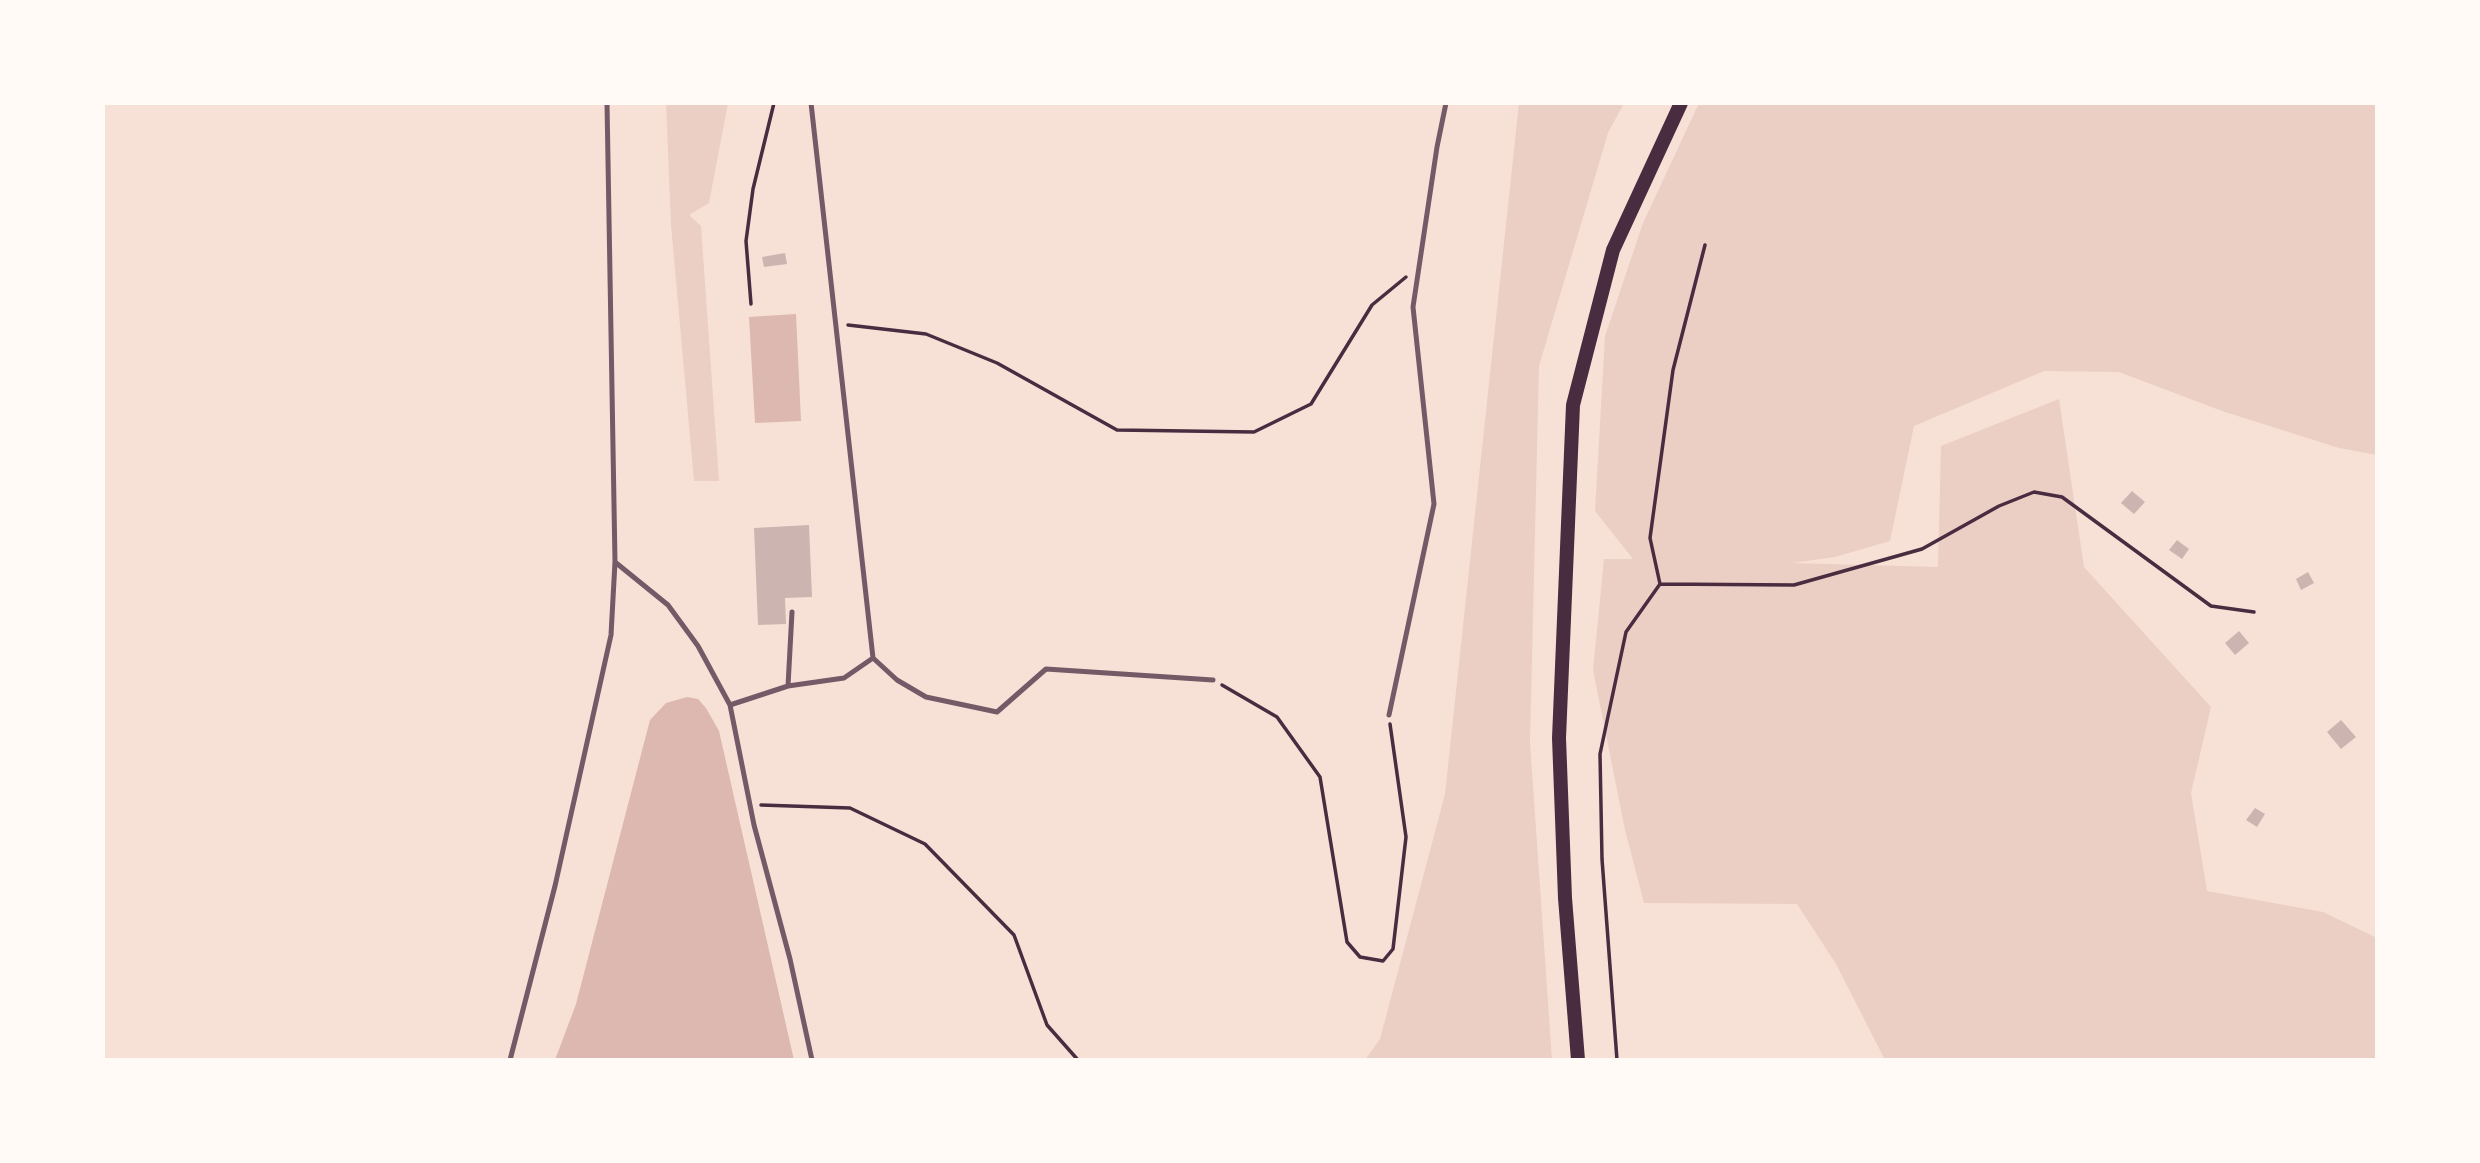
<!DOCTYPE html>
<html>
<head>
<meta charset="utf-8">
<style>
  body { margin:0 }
  #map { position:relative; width:2480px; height:1163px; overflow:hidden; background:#f7e1d7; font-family:Inter,sans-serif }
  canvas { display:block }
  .frame { position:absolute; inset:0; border:105px solid #fffaf5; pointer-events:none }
</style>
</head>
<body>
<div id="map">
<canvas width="2480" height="1163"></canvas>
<div class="frame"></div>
</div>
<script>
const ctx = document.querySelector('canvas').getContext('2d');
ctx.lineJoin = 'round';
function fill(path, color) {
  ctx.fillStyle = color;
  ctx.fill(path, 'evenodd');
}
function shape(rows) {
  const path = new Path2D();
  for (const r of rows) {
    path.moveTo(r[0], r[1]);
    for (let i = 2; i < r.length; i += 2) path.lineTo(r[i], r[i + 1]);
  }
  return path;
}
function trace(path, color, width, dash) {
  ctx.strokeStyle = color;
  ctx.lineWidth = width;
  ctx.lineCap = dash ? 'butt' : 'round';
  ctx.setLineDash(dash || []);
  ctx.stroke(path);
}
const green = shape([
  [666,103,728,103,709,203,689,215,701,226,719,481,694,481,671,225],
  [1519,103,1624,103,1608,133,1539,366,1530,742,1552,1060,1365,1060,1380,1039,1445,794],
  [1699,103,2377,103,2377,455,2339,448,2222,411,2119,372,2044,371,1914,426,1890,541,1835,557,1792,563,1938,567,1941,446,2059,399,2084,567,2211,707,2191,793,2207,891,2323,912,2377,938,2377,1060,1885,1060,1836,964,1797,904,1644,903,1625,830,1593,670,1604,559,1633,559,1595,511,1605,336,1643,223]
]);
const water = shape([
  [796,314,801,421,755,423,749,317],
  [687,697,698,699,706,708,719,731,794,1060,555,1060,576,1004,650,720,666,703]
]);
const building = shape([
  [785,253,787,264,764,267,762,257],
  [2132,491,2145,502,2134,514,2121,503],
  [809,525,812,597,785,598,786,624,758,625,754,528],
  [2177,540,2189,549,2182,559,2169,550],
  [2308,572,2314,583,2301,590,2296,579],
  [2239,631,2249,643,2235,655,2225,643],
  [2341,720,2356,737,2341,749,2327,732],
  [2255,808,2265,814,2257,827,2246,820]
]);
const path = shape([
  [751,304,746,241,753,189,774,103],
  [848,325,926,334,997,363,1117,430,1254,432,1311,404,1372,305,1406,277],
  [1660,584,1650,538,1673,370,1705,245],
  [1222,685,1277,717,1320,777,1347,942,1360,957,1383,961,1393,949,1406,837,1390,724],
  [761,805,850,808,925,844,1014,935,1047,1025,1078,1060],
  [1617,1060,1602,859,1600,754,1626,632,1660,584,1794,585,1922,549,1999,506,2034,492,2062,497,2211,606,2254,612]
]);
const service = shape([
  [811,103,873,658,897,680,926,697,997,712,1046,669,1213,680],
  [615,562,668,605,698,646,730,705,754,825,790,959,812,1060],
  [788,686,792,612],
  [730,705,788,686,844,678,873,658],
  [1389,715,1434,504,1413,307,1437,147,1446,103],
  [510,1060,555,886,611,635,615,562,607,103]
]);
const secondary = shape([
  [1578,1060,1565,898,1559,738,1573,405,1613,250,1681,103]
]);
fill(green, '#ebcfc5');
fill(water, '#dcb8b0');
fill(building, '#ccb4b1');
trace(path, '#4a2c40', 3.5);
trace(service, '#755966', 5);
trace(secondary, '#4a2c40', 14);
</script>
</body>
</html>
